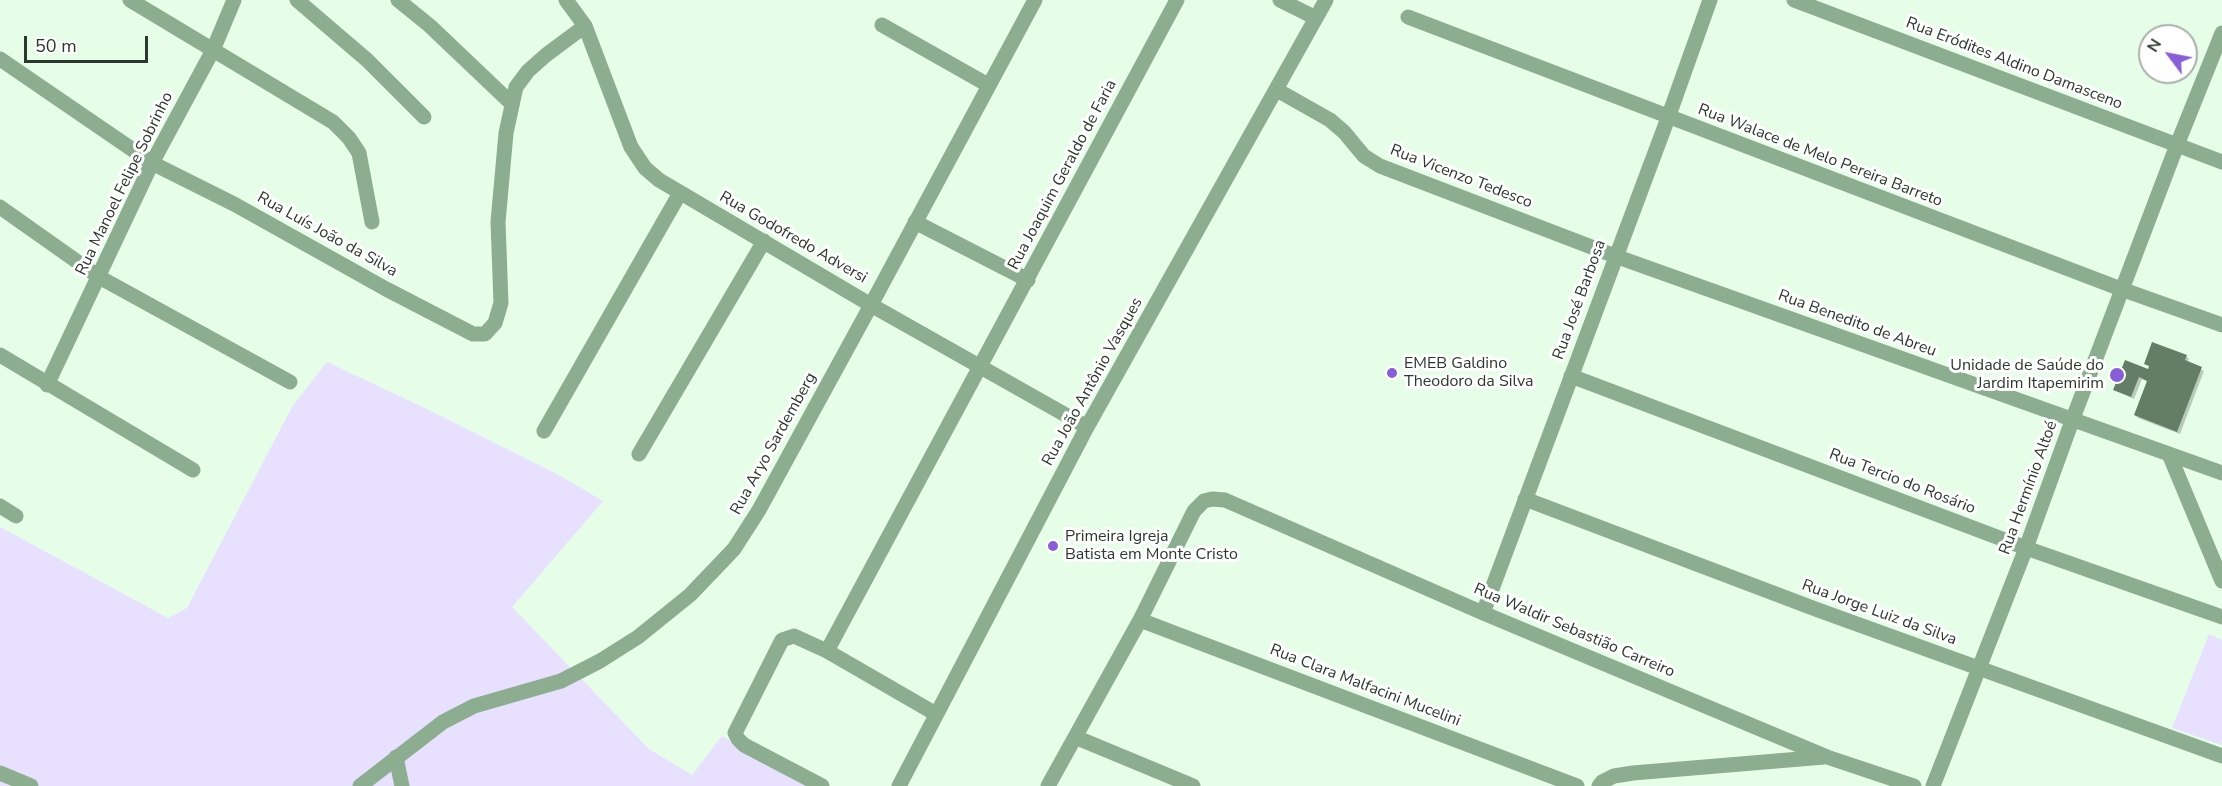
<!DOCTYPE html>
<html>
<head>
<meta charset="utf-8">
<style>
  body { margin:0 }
  #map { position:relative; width:2222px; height:786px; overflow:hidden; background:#e6fee7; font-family:"Nunito Sans",sans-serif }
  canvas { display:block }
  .north { position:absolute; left:2138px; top:24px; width:60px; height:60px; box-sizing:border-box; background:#fff; border:2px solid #abafab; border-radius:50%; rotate:302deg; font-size:16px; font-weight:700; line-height:24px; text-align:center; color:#2c382d }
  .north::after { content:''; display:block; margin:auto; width:21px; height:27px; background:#885ed8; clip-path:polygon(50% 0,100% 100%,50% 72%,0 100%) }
  .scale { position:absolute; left:24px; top:36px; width:124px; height:27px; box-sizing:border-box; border:3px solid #2c382d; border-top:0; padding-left:8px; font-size:18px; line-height:21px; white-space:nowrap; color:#2c382d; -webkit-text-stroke:4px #fff; paint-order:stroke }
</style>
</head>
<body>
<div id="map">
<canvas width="2222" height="786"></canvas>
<div class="north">N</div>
<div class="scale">50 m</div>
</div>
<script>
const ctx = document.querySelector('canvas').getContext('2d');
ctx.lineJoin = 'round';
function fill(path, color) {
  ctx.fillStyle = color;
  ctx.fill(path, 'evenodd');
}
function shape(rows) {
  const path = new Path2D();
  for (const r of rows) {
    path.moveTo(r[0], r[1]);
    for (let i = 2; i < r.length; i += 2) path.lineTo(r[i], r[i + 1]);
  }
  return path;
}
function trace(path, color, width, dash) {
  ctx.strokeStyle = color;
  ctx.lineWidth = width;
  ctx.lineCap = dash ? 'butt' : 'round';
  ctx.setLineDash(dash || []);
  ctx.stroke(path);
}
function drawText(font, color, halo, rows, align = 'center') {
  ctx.font = font + ' "Nunito Sans",sans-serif';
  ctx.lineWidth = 6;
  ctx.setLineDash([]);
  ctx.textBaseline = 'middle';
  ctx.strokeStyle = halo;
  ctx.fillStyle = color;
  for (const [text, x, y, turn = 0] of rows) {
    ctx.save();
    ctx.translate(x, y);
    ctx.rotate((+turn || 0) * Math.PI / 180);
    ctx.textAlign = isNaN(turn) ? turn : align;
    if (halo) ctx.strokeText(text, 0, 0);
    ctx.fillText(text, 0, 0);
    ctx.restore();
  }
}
const green = shape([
  [327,362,431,411,557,474,603,501,512,607,649,749,692,775,722,736,816,786,0,786,0,527,168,618,187,608,292,407],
  [2209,634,2222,640,2222,745,2172,728]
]);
const shadow = shape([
  [2186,356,2189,359,2187,363,2204,371,2180,434,2138,418,2135,415,2148,382,2142,379,2134,399,2115,390,2149,371,2150,367,2146,363]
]);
const building = shape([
  [2152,342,2187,355,2185,360,2202,367,2177,432,2134,415,2147,381,2139,377,2131,397,2113,390,2125,360,2148,369,2149,366,2144,364]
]);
const minor = shape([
  [130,0,333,122,349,138,359,153,372,222],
  [297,0,367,60,424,117],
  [398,0,430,26,511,103],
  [566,0,585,26,631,147,645,168,659,180,871,305,1087,427],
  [1280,0,1316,18],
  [1794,0,2222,162],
  [1408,17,2121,289,2222,325],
  [882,25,988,85],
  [0,59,152,163,234,204,386,289,473,334,485,334,495,323,501,303,498,222,506,133,516,87,528,71,546,55,585,26],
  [1277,90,1330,120,1344,132,1364,156,1380,166,1615,256,2222,473],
  [0,207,99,277,290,382],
  [915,222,1028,280],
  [0,355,193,470],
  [1571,376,2026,548,2222,617],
  [47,385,152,163,213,50,234,0],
  [544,431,680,193],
  [639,454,764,241],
  [2169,454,2222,581],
  [1525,499,1818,610,2222,756],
  [0,506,16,516],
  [1483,613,1668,118,1710,0],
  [1140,620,1577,786],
  [827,651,1177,0],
  [1075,737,1193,786],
  [396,757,402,786],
  [0,773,31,786],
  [360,786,443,722,474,706,561,681,600,661,638,637,690,595,734,549,759,510,871,305,1035,0],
  [822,786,744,745,738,739,735,733,782,640,794,636,827,651,936,714],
  [899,786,1087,427,1326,0],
  [1048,786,1140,620,1194,511,1204,501,1212,499,1225,500,1483,613,1827,757,1914,786],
  [1599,786,1602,782,1614,776,1633,773,1824,757],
  [1933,786,2026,548,2072,421,2177,145,2222,33]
]);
const markers = [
  [1392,373,6,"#885ed8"],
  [2117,375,8,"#885ed8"],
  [1053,546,6,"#885ed8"]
];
const streetNames = [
  ["Rua Eródites Aldino Damasceno",2014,64,21],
  ["Rua Walace de Melo Pereira Barreto",1820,156,21],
  ["Rua Joaquim Geraldo de Faria",1063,175,-62],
  ["Rua Vicenzo Tedesco",1461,177,21],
  ["Rua Manoel Felipe Sobrinho",125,184,-64],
  ["Rua Luís João da Silva",327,235,29],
  ["Rua Godofredo Adversi",793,238,30],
  ["Rua José Barbosa",1580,300,-70],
  ["Rua Benedito de Abreu",1857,324,20],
  ["Rua João Antônio Vasques",1093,382,-61],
  ["Rua Aryo Sardemberg",774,444,-61],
  ["Rua Tercio do Rosário",1902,482,21],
  ["Rua Hermínio Altoé",2029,488,-70],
  ["Rua Jorge Luiz da Silva",1879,613,20],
  ["Rua Waldir Sebastião Carreiro",1574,631,23],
  ["Rua Clara Malfacini Mucelini",1365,686,21]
];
const poiNames = [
  ["EMEB Galdino",1404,364],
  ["Theodoro da Silva",1404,382],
  ["Unidade de Saúde do",2104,366,"right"],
  ["Jardim Itapemirim",2104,384,"right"],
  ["Primeira Igreja",1065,537],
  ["Batista em Monte Cristo",1065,555]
];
fill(green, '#e7e0ff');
fill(shadow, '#0003');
fill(building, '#637e65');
trace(minor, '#8cad8f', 15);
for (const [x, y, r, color] of markers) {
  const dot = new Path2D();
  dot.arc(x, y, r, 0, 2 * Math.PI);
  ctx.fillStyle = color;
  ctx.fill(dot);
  trace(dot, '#fff', 2);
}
drawText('16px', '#2c382d', '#fff', streetNames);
drawText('16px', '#2c382d', '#fff', poiNames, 'left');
</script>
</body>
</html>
